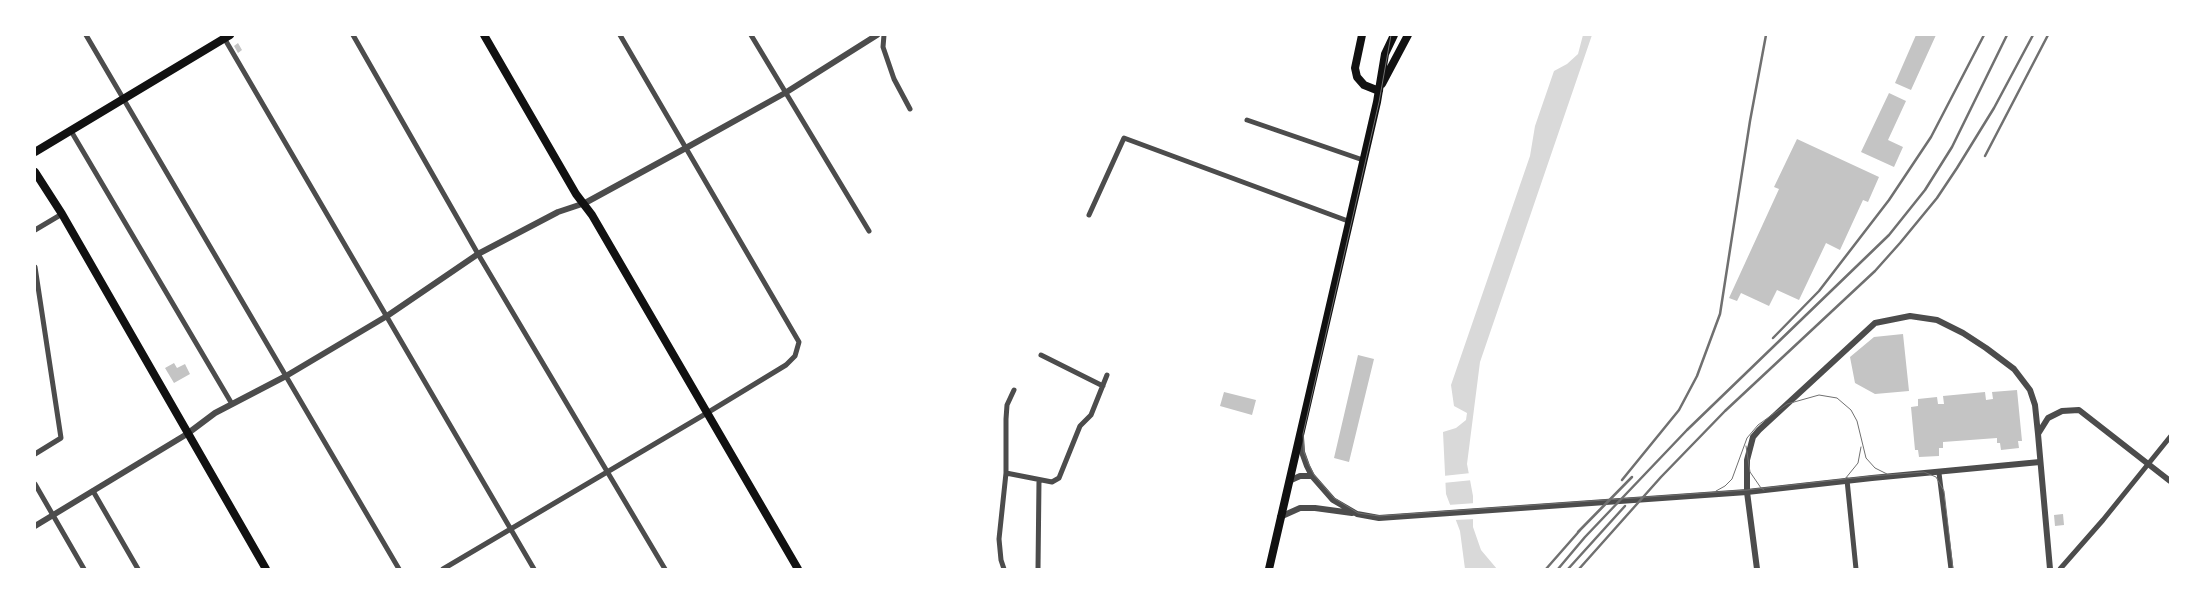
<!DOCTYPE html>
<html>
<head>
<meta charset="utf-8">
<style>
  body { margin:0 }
  #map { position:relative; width:2205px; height:604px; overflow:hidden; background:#fff; font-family:"Source Serif 4",serif }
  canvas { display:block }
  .frame { position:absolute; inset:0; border:36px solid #fff; pointer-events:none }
</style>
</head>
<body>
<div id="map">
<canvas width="2205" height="604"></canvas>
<div class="frame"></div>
</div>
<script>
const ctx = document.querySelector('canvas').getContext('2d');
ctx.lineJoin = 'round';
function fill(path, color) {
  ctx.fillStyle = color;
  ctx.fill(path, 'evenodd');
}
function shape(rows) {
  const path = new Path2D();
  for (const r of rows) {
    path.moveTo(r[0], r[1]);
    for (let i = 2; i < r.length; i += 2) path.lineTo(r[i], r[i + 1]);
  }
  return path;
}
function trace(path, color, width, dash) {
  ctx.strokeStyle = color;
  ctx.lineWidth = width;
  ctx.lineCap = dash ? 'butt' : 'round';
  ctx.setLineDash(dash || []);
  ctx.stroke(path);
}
const water = shape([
  [1583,35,1592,35,1480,362,1467,464,1473,496,1473,527,1481,550,1497,569,1465,569,1460,531,1446,494,1443,432,1456,428,1466,420,1467,413,1454,406,1451,385,1530,156,1535,126,1554,71,1567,64,1578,54]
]);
const pier = shape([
  [1471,473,1473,480,1443,483,1443,476],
  [1476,503,1476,519,1454,520,1448,505]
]);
const building = shape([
  [1916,35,1936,35,1911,90,1895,83],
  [238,43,242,50,238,53,234,46],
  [1889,93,1906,101,1888,140,1903,147,1894,167,1861,152],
  [1797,139,1879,177,1868,202,1863,200,1840,250,1826,243,1799,300,1777,290,1769,306,1741,293,1737,301,1729,298,1779,189,1774,187],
  [1903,334,1909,391,1875,394,1855,383,1850,357,1874,337],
  [1358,355,1374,359,1349,462,1334,458],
  [174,363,177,368,185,364,190,374,174,383,165,368],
  [2017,390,2022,441,2018,441,2019,448,2001,450,2000,443,1997,443,1997,438,1943,442,1943,448,1939,448,1939,456,1919,457,1918,450,1915,450,1911,407,1918,406,1918,399,1937,397,1938,404,1944,404,1943,396,1985,392,1986,400,1993,399,1992,392],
  [1224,392,1256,400,1252,415,1220,406],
  [2063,514,2064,525,2055,526,2054,515]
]);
const minor = shape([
  [86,35,399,569],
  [353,35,478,254,665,569],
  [751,35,869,231],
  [884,35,883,47,894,79,910,109],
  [223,36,534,569],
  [1247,120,1363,160],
  [71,131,232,404],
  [1089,215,1124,138,1348,221],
  [35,230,62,214],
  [35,267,61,438,35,454],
  [1041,355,1103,386],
  [1006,473,1052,482,1059,478,1080,426,1091,415,1107,375],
  [1939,473,1951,569],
  [1847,480,1856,569],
  [35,484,84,569],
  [93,491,138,569],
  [443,569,707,413,786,365,795,356,799,342,620,35],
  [1004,569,1001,560,999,539,1006,473,1006,419,1007,405,1014,390],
  [1038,569,1039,480],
  [2060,569,2103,520,2170,437]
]);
const tertiary = shape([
  [1301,437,1302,452,1307,466,1312,476,1333,500,1357,514,1379,518,1747,492,1872,478,2040,462],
  [1289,481,1300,476,1312,476],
  [1280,517,1300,508,1315,508,1352,513],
  [35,526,187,434,215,413,286,376,387,316,478,254,558,212,585,203,684,149,785,93,877,35],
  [1757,569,1747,492,1747,460,1753,437,1759,430,1875,323,1910,316,1937,320,1963,333,1986,348,2014,369,2030,390,2035,405,2038,434],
  [2050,569,2038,434,2048,418,2062,411,2079,410,2170,481]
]);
const secondary = shape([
  [35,152,230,35]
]);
const primary = shape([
  [484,35,576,194,592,215,798,569],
  [1362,35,1355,68,1357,77,1364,85,1379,91],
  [1382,84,1408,35],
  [35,172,62,214,266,569],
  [1269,569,1377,102,1385,54,1394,35]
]);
const tram = shape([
  [1391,35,1379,102,1303,434,1304,452,1309,465,1314,475,1334,498,1358,513,1379,516,1747,490,1872,476,1924,472,1936,477,1944,491,1953,569],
  [1746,446,1750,472,1761,488,1764,490],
  [1845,479,1858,463,1861,447],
  [1716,491,1725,486,1732,479,1747,438,1758,425,1787,404,1819,395,1837,398,1851,410,1857,421,1866,458,1875,468,1887,474]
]);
const rail = shape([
  [1985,156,2048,35],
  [1773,338,1819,291,1889,200,1931,137,1984,35],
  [1622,480,1679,410,1697,376,1720,314,1750,121,1766,35],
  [1578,532,1632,477],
  [1546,569,1582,528],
  [1558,569,1585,537,1687,430,1889,235,1925,190,1952,147,2007,35],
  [1568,569,1625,506],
  [1579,569,1661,477,1725,411,1875,271,1900,243,1937,198,1957,168,1994,108,2033,35]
]);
fill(water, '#d9d9d9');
fill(pier, '#fff');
fill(building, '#c4c4c4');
trace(minor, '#4c4c4c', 5);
trace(tertiary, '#4c4c4c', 6);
trace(secondary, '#111', 8);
trace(primary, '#111', 8);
trace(tram, '#707070', 1);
trace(rail, '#707070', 2.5);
</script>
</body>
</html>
